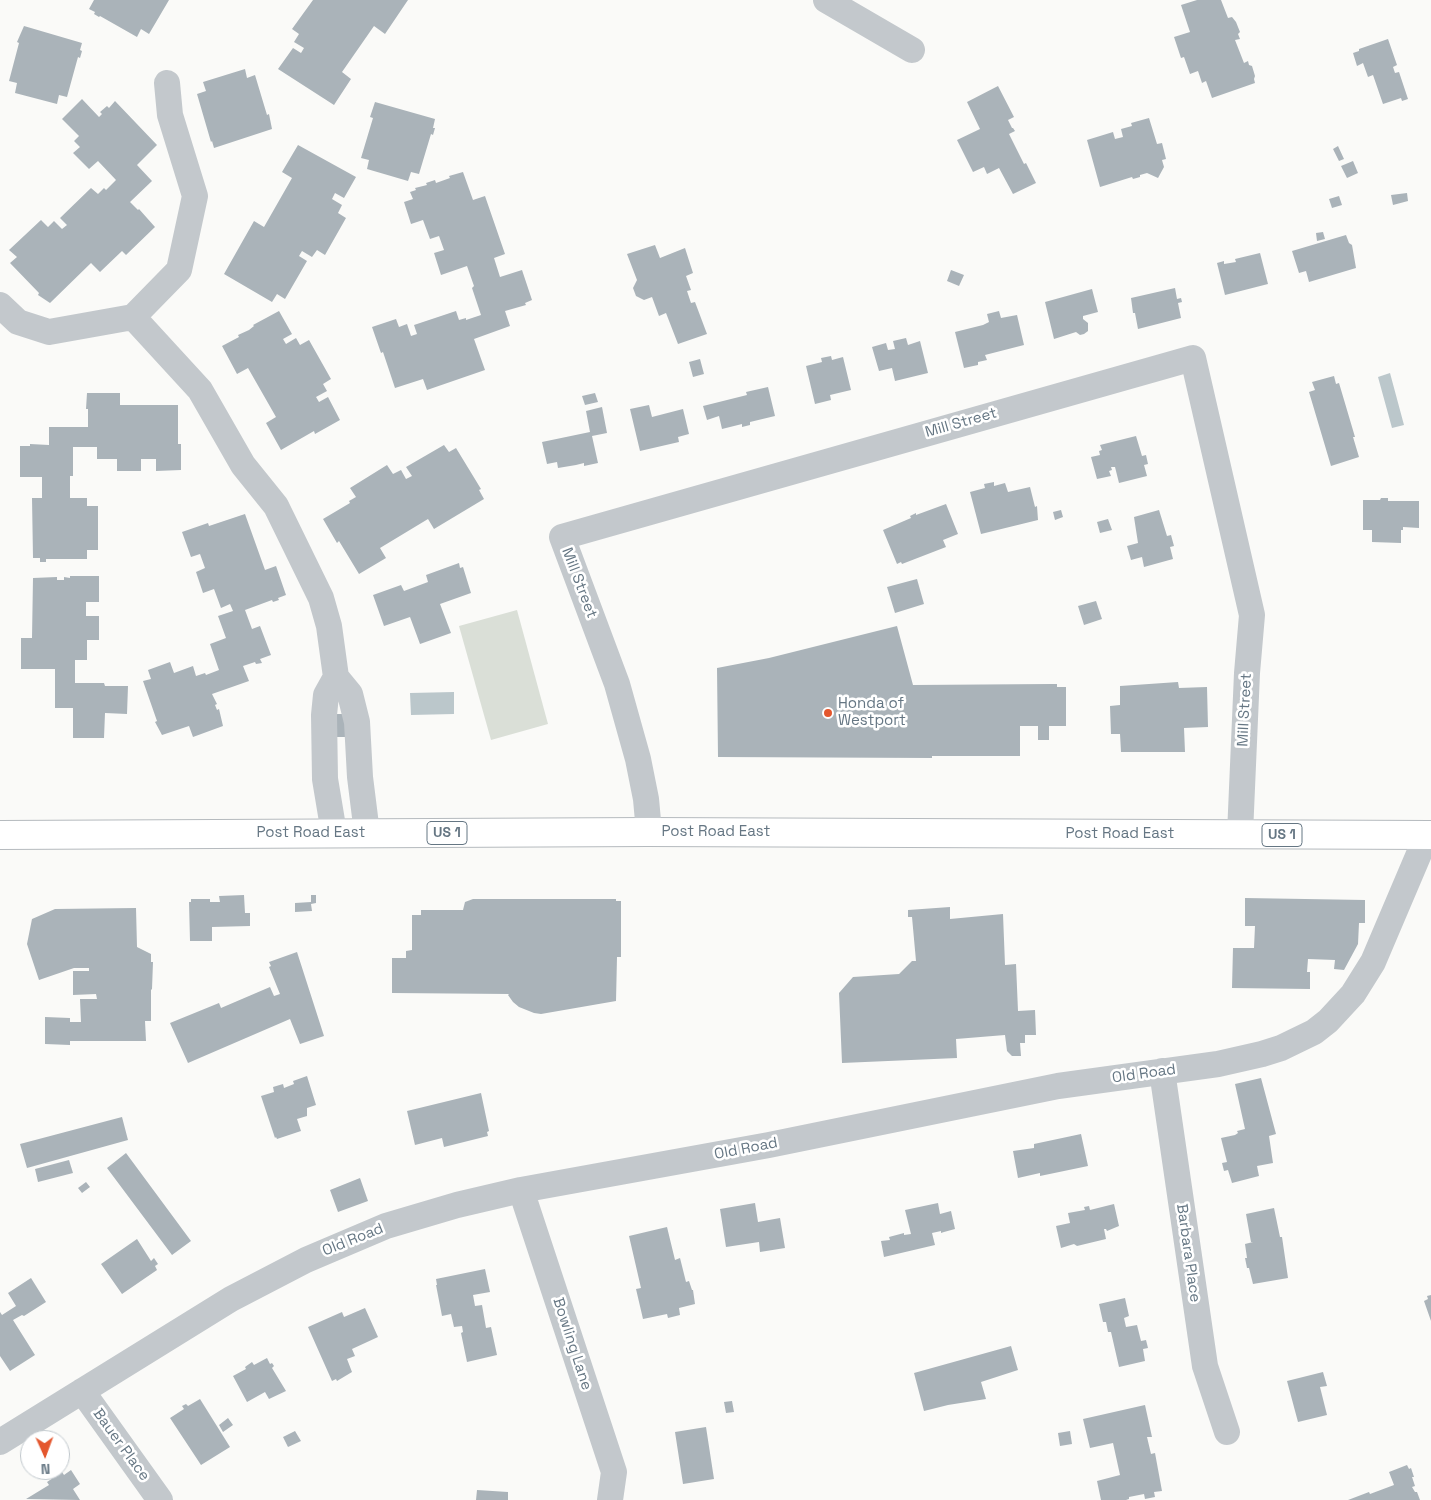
<!DOCTYPE html>
<html>
<head>
<meta charset="utf-8">
<style>
  body { margin:0 }
  #map { position:relative; width:1431px; height:1500px; overflow:hidden; background:#fafaf8; font-family:"Space Grotesk",sans-serif }
  canvas { display:block }
  .north { position:absolute; left:20px; top:1430px; width:50px; height:50px; box-sizing:border-box; background:#fff; border:1px solid #c1c8cd; border-radius:50%; rotate:178deg; font-size:14px; font-weight:700; line-height:20px; text-align:center; color:#657683 }
  .north::after { content:''; display:block; margin:auto; width:18px; height:22px; background:#e4572e; clip-path:polygon(50% 0,100% 100%,50% 72%,0 100%) }
</style>
</head>
<body>
<div id="map">
<canvas width="1431" height="1500"></canvas>
<div class="north">N</div>
</div>
<script>
const ctx = document.querySelector('canvas').getContext('2d');
ctx.lineJoin = 'round';
function fill(path, color) {
  ctx.fillStyle = color;
  ctx.fill(path, 'evenodd');
}
function shape(rows) {
  const path = new Path2D();
  for (const r of rows) {
    path.moveTo(r[0], r[1]);
    for (let i = 2; i < r.length; i += 2) path.lineTo(r[i], r[i + 1]);
  }
  return path;
}
function trace(path, color, width, dash) {
  ctx.strokeStyle = color;
  ctx.lineWidth = width;
  ctx.lineCap = dash ? 'butt' : 'round';
  ctx.setLineDash(dash || []);
  ctx.stroke(path);
}
function drawText(font, color, halo, rows, align = 'center') {
  ctx.font = font + ' "Space Grotesk",sans-serif';
  ctx.lineWidth = 5;
  ctx.setLineDash([]);
  ctx.textBaseline = 'middle';
  ctx.strokeStyle = halo;
  ctx.fillStyle = color;
  for (const [text, x, y, turn = 0] of rows) {
    ctx.save();
    ctx.translate(x, y);
    ctx.rotate((+turn || 0) * Math.PI / 180);
    ctx.textAlign = isNaN(turn) ? turn : align;
    if (halo) ctx.strokeText(text, 0, 0);
    ctx.fillText(text, 0, 0);
    ctx.restore();
  }
}
const green = shape([
  [517,610,548,724,491,740,459,626]
]);
const water = shape([
  [1390,373,1404,425,1392,428,1378,377],
  [454,692,454,714,411,715,410,693]
]);
const building = shape([
  [94,0,169,0,149,34,141,29,137,37,100,16,99,17,94,14,95,12,89,9],
  [313,0,408,0,385,34,374,26,342,72,351,79,334,105,278,69,293,48,301,53,304,48,294,42,299,34,292,29],
  [1197,0,1221,0,1228,18,1232,17,1236,22,1240,32,1238,34,1240,39,1235,40,1244,63,1248,61,1249,65,1252,66,1255,76,1254,79,1255,83,1212,98,1206,81,1202,83,1198,71,1190,74,1184,57,1181,58,1174,37,1190,32,1181,5],
  [24,26,82,43,80,50,82,51,80,58,78,57,67,97,59,95,57,104,15,93,17,83,9,81,19,43,17,42],
  [1388,39,1397,65,1393,67,1395,73,1399,72,1408,99,1402,101,1401,98,1383,104,1373,75,1368,77,1363,63,1357,66,1353,53,1359,51,1359,49],
  [245,69,247,78,255,75,267,115,269,114,272,129,214,148,212,141,211,142,197,94,206,91,203,82],
  [998,86,1014,117,1008,120,1012,128,1013,128,1015,131,1009,134,1024,164,1026,163,1036,183,1013,194,999,168,987,174,984,167,973,172,957,140,980,129,967,102],
  [82,99,99,117,102,114,100,112,107,106,109,108,115,101,157,145,137,165,152,181,130,202,138,210,139,209,155,227,126,255,122,251,100,272,91,263,50,303,38,295,39,293,10,263,17,257,9,250,41,220,48,227,54,221,62,229,67,225,60,218,91,188,98,194,104,188,106,190,116,180,98,161,89,169,73,153,80,147,74,141,79,136,62,119],
  [375,102,435,119,433,128,435,128,433,135,431,134,419,174,411,172,408,181,367,169,369,160,361,158,373,118,370,117],
  [1149,118,1157,144,1162,143,1166,159,1162,160,1164,167,1158,178,1147,173,1140,175,1140,177,1133,179,1132,177,1100,187,1087,140,1113,132,1115,139,1123,137,1121,129,1132,126,1131,123],
  [298,145,356,177,344,198,335,193,332,199,342,205,338,213,346,218,325,255,317,250,312,257,302,251,299,256,307,261,285,299,277,294,272,302,224,274,254,221,264,227,292,178,282,172],
  [1338,146,1344,159,1339,161,1333,149],
  [1353,161,1358,173,1347,178,1341,166],
  [463,172,473,200,485,196,505,254,494,258,500,277,522,270,532,300,525,303,526,305,505,311,510,326,474,339,485,370,427,390,423,379,395,388,383,352,381,353,372,327,396,319,399,327,407,324,411,336,417,334,414,325,456,311,459,320,466,318,466,320,481,315,472,288,474,286,467,266,441,275,434,253,444,250,439,236,430,239,423,220,411,224,404,202,413,199,410,192,416,190,415,188,427,185,426,183,435,180,436,183,450,178,449,176],
  [1407,193,1408,201,1393,205,1391,195],
  [1339,196,1342,205,1332,208,1329,199],
  [1323,232,1325,239,1317,241,1316,233],
  [1346,235,1349,243,1352,245,1356,268,1309,282,1306,271,1299,273,1292,251],
  [655,245,660,258,685,248,693,273,686,276,691,290,687,291,691,303,695,302,707,334,678,344,666,313,659,316,652,297,644,300,636,296,633,288,637,280,627,254],
  [1260,253,1268,284,1225,295,1217,263,1224,261,1224,264,1236,262,1235,259],
  [951,270,964,275,959,286,947,281],
  [1175,288,1177,299,1181,298,1182,302,1178,303,1181,318,1138,329,1135,313,1133,313,1131,298],
  [1092,289,1098,312,1083,316,1083,319,1088,323,1088,331,1084,334,1080,335,1076,332,1054,339,1045,302],
  [279,311,292,334,283,339,286,344,296,338,300,345,309,340,331,379,323,384,327,391,316,397,319,402,328,397,340,420,315,434,314,431,281,450,266,423,276,417,248,368,237,374,222,346,239,337,238,335,249,330,254,326,253,325],
  [999,311,1001,318,1017,315,1024,345,985,355,987,360,978,362,978,365,964,368,955,332,983,325,989,322,987,314],
  [906,338,908,345,920,341,928,373,895,381,892,368,879,371,872,347,886,343,888,350,895,349,893,341],
  [831,356,832,360,843,357,851,390,830,395,831,400,815,404,806,366,822,362,821,358],
  [700,359,704,374,693,377,689,362],
  [1334,376,1336,384,1339,383,1355,437,1353,437,1359,457,1331,466,1309,392,1315,390,1312,382],
  [768,387,775,416,750,422,750,425,742,427,742,424,722,429,719,416,707,420,703,406,747,395,746,392],
  [87,393,120,393,120,405,178,405,178,444,181,444,181,470,156,471,156,459,141,459,141,471,117,471,117,459,97,459,97,447,73,447,73,476,70,476,70,498,87,498,87,506,98,506,98,550,87,550,87,559,46,559,46,562,40,562,40,558,33,558,32,498,42,498,42,477,20,477,20,446,30,446,30,444,49,445,49,427,88,427,88,409,86,409],
  [595,393,598,402,585,405,582,396],
  [649,405,652,417,683,409,689,434,678,437,679,442,640,451,630,409],
  [602,407,607,433,592,436,598,463,584,466,584,463,576,465,558,468,557,462,547,464,542,442,590,432,586,411],
  [1136,436,1142,456,1146,455,1148,464,1144,465,1147,476,1119,483,1115,467,1111,467,1112,470,1109,471,1111,476,1097,479,1091,457,1100,455,1099,451,1102,450,1100,445],
  [444,445,449,452,456,448,481,489,479,490,484,499,434,529,428,519,380,548,386,558,359,574,339,541,337,543,323,519,350,503,349,501,356,497,350,488,387,465,393,474,401,470,406,479,412,476,406,467],
  [994,482,994,486,1005,483,1008,492,1030,487,1035,507,1037,506,1038,520,981,534,970,492,985,488,984,484],
  [1381,498,1388,498,1388,501,1419,501,1419,528,1403,527,1403,530,1401,530,1401,543,1372,542,1372,530,1363,530,1363,500,1380,500],
  [946,504,958,534,943,540,946,547,902,564,901,562,897,564,883,530,911,518,910,516,916,513,916,515],
  [1061,510,1063,517,1055,520,1053,512],
  [1159,510,1167,536,1171,535,1174,546,1170,547,1173,559,1144,567,1142,557,1131,560,1127,546,1138,543,1134,517],
  [245,514,265,570,276,566,286,595,278,598,279,600,273,602,272,600,245,610,252,629,260,626,271,655,260,659,262,663,256,664,255,662,243,666,249,681,212,694,217,704,215,705,217,710,219,709,223,726,193,737,189,726,162,735,155,722,157,721,143,681,151,679,148,670,170,662,174,673,193,666,196,676,205,673,206,675,219,670,210,644,226,638,218,616,233,611,230,604,221,608,214,589,203,593,196,572,205,568,200,554,191,557,182,532,208,523,209,526],
  [1108,519,1112,530,1100,533,1097,522],
  [459,563,460,568,463,567,471,593,440,604,451,633,420,644,410,617,384,626,373,595,401,585,404,591,428,582,426,575],
  [70,576,99,576,99,602,86,602,86,616,99,616,99,640,87,640,87,660,75,660,75,683,104,683,105,686,128,686,127,714,105,713,104,738,73,738,73,708,55,708,55,669,21,669,21,638,32,638,33,578,57,577,57,580,64,580,64,577,70,578],
  [917,579,924,604,895,613,887,587],
  [1096,601,1102,619,1084,625,1078,606],
  [897,626,913,685,1051,684,1057,684,1057,687,1066,687,1066,726,1049,726,1049,740,1038,740,1038,726,1020,726,1020,756,932,756,932,758,718,757,717,668,769,658],
  [1178,682,1179,688,1207,687,1208,727,1184,728,1185,752,1121,752,1120,734,1111,734,1110,706,1120,705,1120,686],
  [335,714,346,714,347,737,336,737],
  [244,895,245,913,250,913,250,926,212,927,212,941,190,941,189,902,191,902,191,899,210,899,210,902,220,902,219,896],
  [311,895,316,895,316,903,311,904,312,911,295,912,295,903,311,902],
  [1245,898,1365,900,1365,923,1359,923,1358,944,1344,970,1334,969,1335,960,1308,959,1307,972,1310,972,1310,989,1232,988,1233,948,1254,948,1255,926,1245,926],
  [473,899,616,899,616,901,621,901,621,957,617,957,616,1001,541,1014,534,1013,519,1007,513,1002,508,995,509,994,392,993,392,958,406,958,406,951,412,950,412,915,421,915,421,910,463,910,465,902],
  [950,907,950,919,1003,914,1005,965,1016,964,1018,1011,1035,1010,1036,1035,1025,1035,1025,1043,1020,1043,1021,1056,1012,1056,1007,1051,1005,1035,956,1039,957,1058,842,1063,839,993,853,977,899,974,912,961,916,961,912,917,908,917,908,910],
  [136,908,137,947,151,954,151,962,153,962,152,989,151,990,151,1021,145,1021,146,1041,70,1041,70,1045,45,1044,45,1017,70,1018,70,1022,81,1022,80,999,97,999,96,994,73,995,73,971,89,971,89,968,74,968,39,980,27,944,32,919,55,909],
  [297,952,324,1036,300,1044,290,1019,188,1063,170,1023,219,1003,221,1008,270,987,274,996,280,994,269,967,271,966,269,962],
  [307,1076,316,1105,307,1108,307,1116,297,1119,301,1131,277,1139,276,1137,275,1138,261,1096,274,1092,273,1087,283,1084,284,1088,294,1084,293,1081],
  [1261,1078,1276,1134,1269,1136,1273,1163,1257,1166,1259,1176,1232,1183,1228,1170,1224,1171,1222,1163,1227,1162,1221,1138,1235,1135,1238,1133,1237,1131,1245,1129,1235,1084],
  [481,1093,489,1131,487,1132,488,1136,444,1147,442,1138,415,1145,407,1111],
  [122,1117,128,1140,27,1168,20,1144],
  [1081,1134,1088,1166,1040,1176,1040,1173,1018,1178,1013,1151,1034,1148,1034,1144],
  [126,1153,191,1241,172,1255,107,1168],
  [69,1160,73,1173,38,1182,35,1169],
  [360,1178,368,1201,338,1212,330,1190],
  [86,1182,90,1187,82,1193,78,1188],
  [755,1203,758,1222,780,1218,785,1248,760,1252,759,1242,726,1247,720,1209],
  [938,1203,940,1214,951,1211,955,1229,944,1232,941,1233,941,1231,932,1233,935,1245,884,1257,881,1241,890,1240,889,1237,904,1233,904,1235,911,1234,905,1210],
  [1114,1204,1119,1226,1107,1231,1106,1229,1104,1229,1106,1239,1077,1246,1074,1244,1061,1248,1056,1226,1070,1223,1068,1213,1085,1210,1084,1207,1089,1206,1090,1210],
  [1274,1208,1280,1237,1282,1237,1288,1278,1253,1284,1249,1268,1247,1268,1245,1258,1247,1258,1245,1244,1253,1242,1251,1242,1246,1214],
  [667,1227,675,1260,680,1258,686,1282,689,1281,692,1290,693,1290,695,1304,679,1308,680,1315,668,1318,667,1314,643,1319,636,1289,641,1288,629,1236],
  [137,1239,151,1261,154,1258,158,1264,155,1266,157,1270,122,1294,101,1264],
  [485,1269,490,1292,473,1295,475,1306,482,1305,486,1328,491,1327,497,1355,467,1362,461,1333,463,1332,462,1326,454,1327,451,1314,442,1316,436,1285,437,1285,436,1279],
  [31,1278,46,1302,24,1316,22,1315,13,1320,35,1355,10,1371,0,1356,0,1312,2,1315,16,1306,8,1293],
  [1431,1295,1431,1321,1424,1301,1428,1299,1427,1296],
  [1125,1298,1129,1316,1124,1318,1126,1327,1137,1325,1141,1341,1146,1340,1148,1348,1143,1349,1145,1361,1119,1367,1111,1332,1108,1332,1106,1322,1103,1322,1099,1304],
  [365,1308,378,1337,352,1349,355,1356,347,1359,352,1372,337,1381,336,1379,332,1381,308,1327,342,1312,344,1317],
  [1011,1346,1018,1370,981,1382,986,1399,948,1405,924,1411,914,1373],
  [267,1358,270,1364,272,1363,274,1366,272,1368,286,1391,269,1399,265,1392,247,1402,233,1376,246,1369,245,1367,252,1362,254,1365],
  [1323,1372,1327,1386,1320,1387,1327,1415,1298,1422,1287,1381],
  [200,1399,230,1447,201,1465,170,1418,184,1409,182,1406,186,1404,188,1406],
  [732,1401,734,1412,726,1413,724,1402],
  [1145,1405,1152,1437,1147,1437,1151,1454,1155,1453,1162,1491,1154,1492,1155,1497,1145,1499,1144,1494,1129,1497,1129,1499,1126,1500,1101,1500,1097,1481,1120,1475,1113,1443,1090,1448,1083,1419],
  [228,1418,233,1425,223,1432,219,1425],
  [706,1427,714,1479,683,1484,675,1432],
  [295,1431,301,1441,288,1447,283,1437],
  [1070,1431,1072,1444,1060,1446,1058,1433],
  [1407,1465,1409,1469,1411,1468,1414,1477,1412,1477,1415,1486,1412,1487,1415,1492,1417,1492,1420,1500,1348,1500,1369,1492,1370,1494,1394,1485,1389,1472],
  [71,1470,80,1484,73,1489,80,1500,26,1499,49,1485,47,1482,62,1472,64,1475],
  [477,1490,508,1492,508,1500,476,1500]
]);
const street = shape([
  [826,0,912,50],
  [167,83,170,115,195,196,179,270,133,317,200,390,243,465,276,506,321,598,329,626,336,677,350,694,357,722,360,777,367,833],
  [0,305,18,322,49,332,133,317],
  [649,832,646,799,638,759,617,684,562,537,1193,358,1252,615,1247,673,1240,834],
  [334,833,325,779,324,715,326,695,336,677],
  [1162,1071,1205,1366,1227,1432],
  [521,1190,614,1472,610,1500],
  [82,1391,160,1500],
  [0,1442,231,1299,306,1260,386,1226,457,1205,521,1190,769,1145,1058,1086,1218,1064,1262,1054,1281,1048,1314,1032,1328,1021,1353,994,1373,962,1427,835]
]);
const primary = shape([
  [0,835,649,832,1431,835]
]);
const markers = [
  [828,713,5,"#e4572e"]
];
const shields = [
  [447,833,40],
  [1282,835,40]
];
const shieldNames = [
  ["US 1",447,833],
  ["US 1",1282,835]
];
const streetNames = [
  ["Mill Street",961,423,-16],
  ["Mill Street",579,583,69],
  ["Mill Street",1245,710,-87],
  ["Post Road East",716,832],
  ["Post Road East",311,833],
  ["Post Road East",1120,834],
  ["Old Road",1144,1074,-8],
  ["Old Road",746,1149,-11],
  ["Old Road",353,1240,-22],
  ["Barbara Place",1188,1253,82],
  ["Bowling Lane",572,1344,72],
  ["Bauer Place",121,1445,54]
];
const poiNames = [
  ["Honda of",838,704],
  ["Westport",838,721]
];
fill(green, '#dadfd7');
fill(water, '#bbc7cb');
fill(building, '#aab3b9');
trace(primary, '#b5babe', 30);
trace(street, '#c3c8cc', 26);
trace(primary, '#fff', 28);
for (const [x, y, r, color] of markers) {
  const dot = new Path2D();
  dot.arc(x, y, r, 0, 2 * Math.PI);
  ctx.fillStyle = color;
  ctx.fill(dot);
  trace(dot, '#fff', 2);
}
for (const [x, y, w] of shields) {
  const box = new Path2D();
  box.roundRect(x - w / 2, y - 11.5, w, 23, 4);
  ctx.fillStyle = '#fff';
  ctx.fill(box);
  trace(box, '#657683', 1);
}
drawText('bold 14px', '#657683', null, shieldNames);
drawText('15px', '#657683', '#fff', streetNames);
drawText('15px', '#657683', '#fff', poiNames, 'left');
</script>
</body>
</html>
